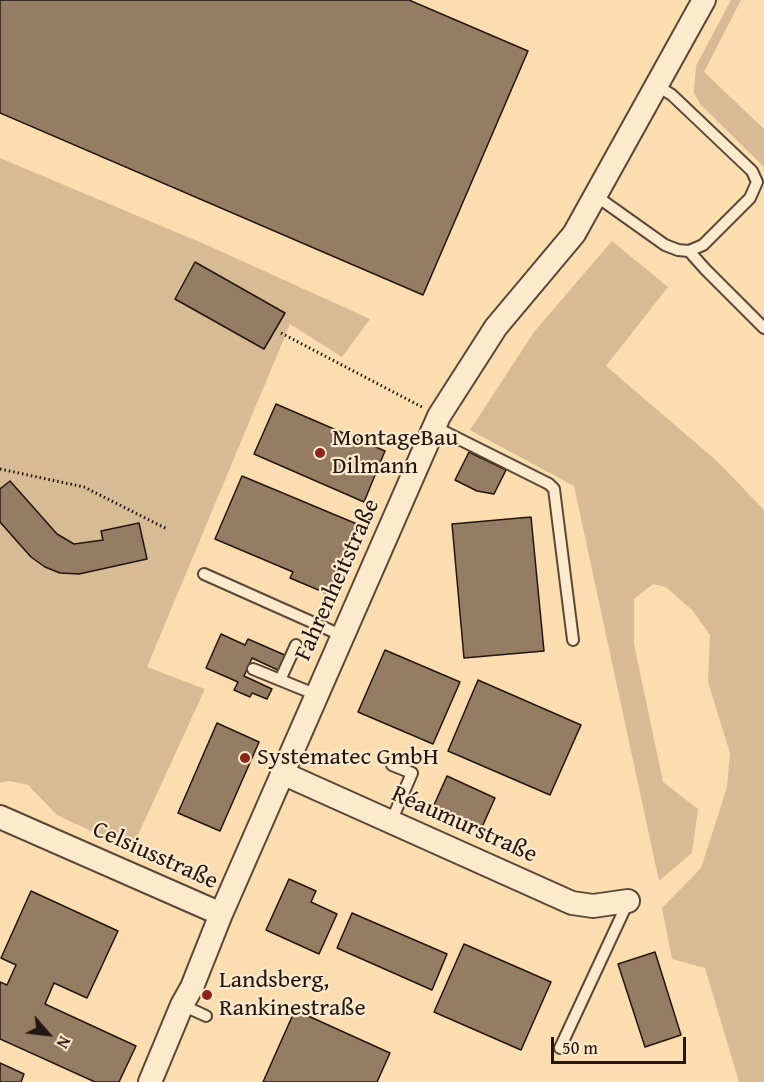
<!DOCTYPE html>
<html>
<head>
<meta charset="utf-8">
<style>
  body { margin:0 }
  #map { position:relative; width:764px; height:1082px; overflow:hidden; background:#fcddb0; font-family:"Gentium Book Plus",serif }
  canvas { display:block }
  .north { position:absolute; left:18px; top:1004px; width:60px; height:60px; -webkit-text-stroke:4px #fde9cc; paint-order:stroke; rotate:118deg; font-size:16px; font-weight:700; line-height:24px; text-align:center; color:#231610 }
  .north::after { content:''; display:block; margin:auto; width:21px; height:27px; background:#231610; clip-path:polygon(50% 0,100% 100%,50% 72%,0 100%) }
  .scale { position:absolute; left:551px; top:1037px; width:135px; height:27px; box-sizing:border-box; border:3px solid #231610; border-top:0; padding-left:8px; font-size:18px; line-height:21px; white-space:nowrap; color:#231610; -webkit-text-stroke:4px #fde9cc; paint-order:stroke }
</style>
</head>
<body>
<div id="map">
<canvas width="764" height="1082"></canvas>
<div class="north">N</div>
<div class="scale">50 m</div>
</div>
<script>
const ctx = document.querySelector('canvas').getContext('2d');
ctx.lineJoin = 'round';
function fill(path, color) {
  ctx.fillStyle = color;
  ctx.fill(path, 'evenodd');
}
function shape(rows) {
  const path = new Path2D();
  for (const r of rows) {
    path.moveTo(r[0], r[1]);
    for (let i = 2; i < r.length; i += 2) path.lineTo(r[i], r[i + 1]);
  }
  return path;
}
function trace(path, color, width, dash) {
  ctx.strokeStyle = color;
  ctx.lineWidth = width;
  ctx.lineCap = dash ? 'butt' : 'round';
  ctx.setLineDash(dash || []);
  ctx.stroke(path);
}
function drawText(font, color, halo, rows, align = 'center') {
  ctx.font = font + ' "Gentium Book Plus",serif';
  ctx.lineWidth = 4.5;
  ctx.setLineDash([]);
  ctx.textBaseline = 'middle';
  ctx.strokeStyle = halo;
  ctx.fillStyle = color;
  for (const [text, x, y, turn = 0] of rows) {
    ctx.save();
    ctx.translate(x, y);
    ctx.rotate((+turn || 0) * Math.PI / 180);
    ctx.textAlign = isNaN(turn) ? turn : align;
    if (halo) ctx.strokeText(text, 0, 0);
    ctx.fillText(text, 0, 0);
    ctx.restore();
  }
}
const green = shape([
  [731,0,741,0,704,72,764,129,764,167,701,105,694,93,696,66],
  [0,158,209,246,370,319,342,357,290,324,147,667,205,689,131,850,57,815,28,785,10,781,0,783],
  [612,241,668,287,606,366,717,461,764,510,764,1082,739,1082,705,968,672,959,662,908,701,868,727,787,730,753,708,682,710,635,693,611,666,587,653,584,634,599,634,644,663,782,698,809,692,853,659,881,574,486,470,430,534,332]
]);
const building = shape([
  [0,0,409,0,528,51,423,295,0,113,0,0],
  [195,262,285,313,264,349,175,299,195,262],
  [276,404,385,451,364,502,254,454,276,404],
  [469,452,506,470,494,494,477,491,455,480,469,452],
  [242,476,357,524,328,594,290,578,293,572,215,539,242,476],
  [10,481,57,534,74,544,103,540,101,531,139,523,147,559,79,574,60,573,45,567,31,557,0,522,0,489,10,481],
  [531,517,544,651,464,658,452,524,531,517],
  [221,634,245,645,248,639,287,656,280,671,252,658,244,676,272,689,267,699,252,693,250,697,234,690,238,682,206,668,221,634],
  [385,650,460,682,433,744,358,712,385,650],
  [478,680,581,725,550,795,448,751,478,680],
  [217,723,259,742,220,831,178,813,217,723],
  [447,776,495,798,482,827,434,805,447,776],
  [289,879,316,891,311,902,337,914,319,954,266,930,289,879],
  [31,891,118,931,87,998,54,983,45,1004,136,1046,119,1082,95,1082,0,1039,0,982,7,985,16,965,1,958,31,891],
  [352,913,447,954,432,990,337,948,352,913],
  [464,944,551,982,521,1050,434,1012,464,944],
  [655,952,681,1035,645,1047,618,964,655,952],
  [295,1010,390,1053,377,1082,263,1082,295,1010],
  [0,1063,24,1074,21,1082,0,1082,0,1063]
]);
const path = shape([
  [281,333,422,407],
  [0,469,84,487,167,529]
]);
const service = shape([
  [596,196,665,245,678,250,689,251,703,245,750,198,757,182,752,171,672,95,656,85],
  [689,251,705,269,764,328],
  [435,427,549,484,554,489,573,640],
  [204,574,343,636],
  [253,669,317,695],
  [280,680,296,645],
  [391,822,412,773,392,765],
  [182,1005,206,1016],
  [560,1048,628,902]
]);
const minor = shape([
  [282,773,572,903,593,906,628,901],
  [0,817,221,914],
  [150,1082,182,1005,192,987,221,914,439,416,496,327,574,234,704,0]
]);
const markers = [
  [320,453,6,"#8f2418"],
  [245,758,6,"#8f2418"],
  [207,995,6,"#8f2418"]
];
const poiNames = [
  ["MontageBau",332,439],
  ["Dilmann",332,467],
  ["Systematec GmbH",257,758],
  ["Landsberg,",219,981],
  ["Rankinestraße",219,1009]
];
const streetNames = [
  ["Fahrenheitstraße",338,580,-66],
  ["Réaumurstraße",464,825,24],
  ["Celsiusstraße",155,856,24]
];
fill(green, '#d7bb95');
fill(building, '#947d63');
trace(building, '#231610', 1.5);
trace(service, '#594838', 14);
trace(minor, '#594838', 26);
trace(path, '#231610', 3, [1.5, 3]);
trace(service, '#fde9cc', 10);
trace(minor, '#fde9cc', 22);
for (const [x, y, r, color] of markers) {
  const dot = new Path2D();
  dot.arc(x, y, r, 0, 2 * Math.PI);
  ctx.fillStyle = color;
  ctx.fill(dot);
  trace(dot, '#fde9cc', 2);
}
drawText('24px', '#231610', '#fde9cc', poiNames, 'left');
drawText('24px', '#231610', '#fde9cc', streetNames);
</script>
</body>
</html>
